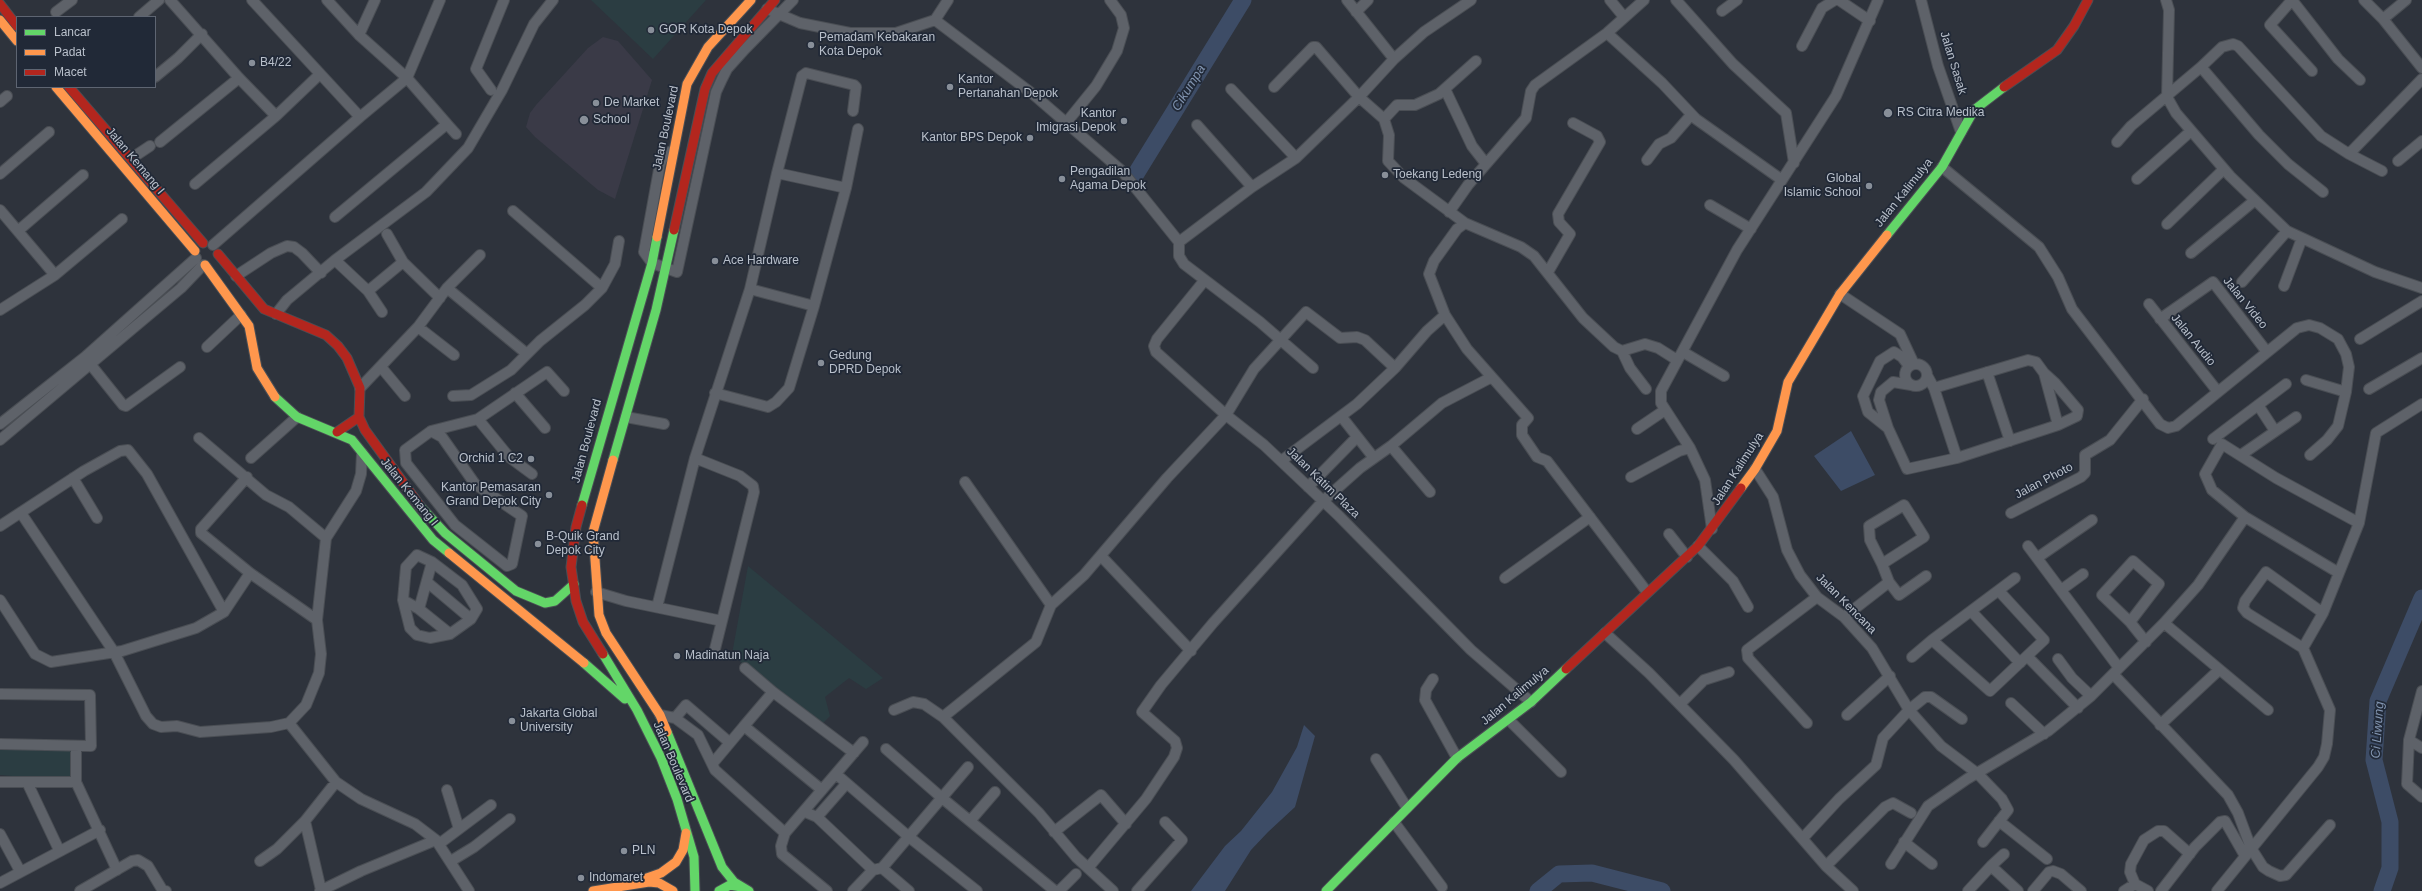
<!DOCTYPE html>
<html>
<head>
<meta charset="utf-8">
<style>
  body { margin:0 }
  #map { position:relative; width:2422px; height:891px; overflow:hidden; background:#2e333c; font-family:Arial,sans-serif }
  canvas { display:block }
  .legend { position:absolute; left:16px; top:16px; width:140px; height:72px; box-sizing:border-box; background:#212937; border:1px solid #5e6572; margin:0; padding:5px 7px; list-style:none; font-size:12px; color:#b9c0cb }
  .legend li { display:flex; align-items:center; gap:8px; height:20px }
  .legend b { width:20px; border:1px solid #5e6572 }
</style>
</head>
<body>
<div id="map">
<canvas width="2422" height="891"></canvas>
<ul class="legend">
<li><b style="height:5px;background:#63d668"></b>Lancar</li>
<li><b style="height:5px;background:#ff974d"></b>Padat</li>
<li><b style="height:5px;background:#b3261e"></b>Macet</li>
</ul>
</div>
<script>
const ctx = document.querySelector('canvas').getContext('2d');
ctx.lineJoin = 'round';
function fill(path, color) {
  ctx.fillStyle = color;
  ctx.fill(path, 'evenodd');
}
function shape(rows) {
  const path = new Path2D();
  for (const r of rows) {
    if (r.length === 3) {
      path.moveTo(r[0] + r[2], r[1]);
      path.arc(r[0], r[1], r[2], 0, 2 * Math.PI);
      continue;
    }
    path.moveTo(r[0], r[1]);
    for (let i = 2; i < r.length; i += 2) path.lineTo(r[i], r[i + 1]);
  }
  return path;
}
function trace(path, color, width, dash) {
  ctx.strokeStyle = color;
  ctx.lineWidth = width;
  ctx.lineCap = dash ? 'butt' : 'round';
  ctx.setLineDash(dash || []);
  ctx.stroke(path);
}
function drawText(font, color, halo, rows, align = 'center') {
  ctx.font = font + ' Arial,sans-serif';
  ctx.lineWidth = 3.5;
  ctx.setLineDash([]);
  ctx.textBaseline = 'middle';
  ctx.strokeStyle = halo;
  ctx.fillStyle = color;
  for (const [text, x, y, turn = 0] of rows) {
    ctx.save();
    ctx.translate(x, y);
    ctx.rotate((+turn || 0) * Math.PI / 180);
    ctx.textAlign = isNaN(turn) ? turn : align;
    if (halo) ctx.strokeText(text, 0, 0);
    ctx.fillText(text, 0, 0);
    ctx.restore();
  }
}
const medical = shape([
  [603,37,618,41,652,80,615,199,598,190,535,137,526,127,530,113,536,105,588,48]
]);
const green = shape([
  [591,0,706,0,653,59],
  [748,566,883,678,866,689,849,678,825,697,830,716,816,730,732,654],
  [0,749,72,751,72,781,0,775]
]);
const water = shape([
  [1851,431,1875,475,1841,491,1814,456],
  [1304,725,1315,736,1295,807,1268,832,1251,850,1225,891,1191,891,1225,846,1241,831,1272,792,1297,747]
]);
const river = shape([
  [1134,177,1243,0],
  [1538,891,1559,874,1592,873,1662,891],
  [2382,891,2390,868,2390,822,2374,760,2378,701,2422,598]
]);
const street = shape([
  [170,0,239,78,276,116],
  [327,0,359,35,407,78,447,124,335,217],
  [1347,0,1394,59],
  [1610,0,1624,17],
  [1676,0,1733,64,1786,113,1794,163],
  [1839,0,1870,21],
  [1921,0,1938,66,1961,132],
  [2166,0,2169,10,2167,97,2176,113,2230,176,2287,231,2375,272,2422,288],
  [2292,0,2338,59,2360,80],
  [2292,0,2270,25,2312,71],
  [2364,0,2383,19,2422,68],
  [767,9,800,23,850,33,896,33,935,20,1034,95,1122,171,1179,242,1179,256,1184,264,1260,322,1313,368],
  [1722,11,1737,0],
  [56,12,72,0],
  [1356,12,1368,0],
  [139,17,159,0],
  [2383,19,2406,0],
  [935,20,948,0],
  [1607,33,1662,83,1696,119,1782,180],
  [359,35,375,0],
  [1802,46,1822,8,1835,0],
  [2201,67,2222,47,2233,44,2238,46,2321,136,2349,154,2382,171],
  [155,77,178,58,202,34],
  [1274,87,1313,47,1316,47,1359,97,1384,119,1389,135,1388,161,1404,178,1465,223,1521,247,1534,256,1583,318,1614,347,1622,351,1645,344,1658,348,1677,360],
  [1231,89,1296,158],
  [1445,89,1472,146,1486,164],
  [491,90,476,69,504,0],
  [0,102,7,96],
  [360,117,407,78,440,0],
  [1384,119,1397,105,1415,105,1439,94,1476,61],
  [1066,123,1096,86,1117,51,1124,28,1121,15,1110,0],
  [447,124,456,134],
  [1197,125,1252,187],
  [160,142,239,78],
  [2117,142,2131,126,2201,67,2259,135,2288,164,2323,192],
  [672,151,665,154,660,164,644,252,652,263,677,272,716,92,722,79,727,69,745,49,793,0],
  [2349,154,2422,79],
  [132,158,150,146],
  [1647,160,1659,144,1671,138,1691,115],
  [2398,161,2422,141],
  [1942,167,2039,247,2058,277,2072,309,2160,424,2168,428,2176,426,2297,328,2309,325,2320,328,2338,339,2346,354,2349,367,2346,392,2338,426,2327,440,2310,455],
  [0,174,49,132],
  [2137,179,2191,131],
  [195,184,276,116,320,74],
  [846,188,777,173,802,76,806,73,854,85,856,87,853,111],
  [1710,205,1751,229],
  [0,210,55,275,122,219],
  [513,211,602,288],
  [1449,212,1468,185,1526,118,1531,91,1535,85,1607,33,1644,0],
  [2167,224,2224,169],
  [19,230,83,175],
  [1179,242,1252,187,1296,158,1359,97,1394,59,1424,32,1471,0],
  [213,245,360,117,252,0],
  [2191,253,2254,201],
  [335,260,368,291,382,312],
  [403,262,440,298],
  [1548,272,1570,234,1559,222,1558,214,1600,142,1597,136,1573,123],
  [236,276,271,253,287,246,294,247,302,253,321,273],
  [1204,281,1157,339,1154,346,1156,352,1226,415,1264,445,1339,516,1471,650,1531,702],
  [2242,282,2287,231],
  [2284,286,2302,238],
  [447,288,527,354],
  [750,289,777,173],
  [368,291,403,262,387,234],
  [1840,294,1900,334,1914,364],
  [2149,304,2218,392],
  [0,310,55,275],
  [276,314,287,300,335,260,426,192,468,148,502,90,534,24,553,0],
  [1445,315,1429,274,1434,261,1457,229,1465,223],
  [2160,319,2213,282,2267,352],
  [418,327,454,355],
  [2360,339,2422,301],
  [207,347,241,315],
  [1622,351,1630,368,1646,389],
  [1683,352,1724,376],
  [87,360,123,405,126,406,180,367],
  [1916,375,11],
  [381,367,405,396],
  [1987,372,2010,441],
  [2044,373,2055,383,2078,410,2077,416,2058,425],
  [1928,377,1934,388,1957,458],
  [2306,380,2346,392],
  [1911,385,1893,382,1881,392,1879,400,1888,428,1907,469,1957,458,2058,425,2044,373,2036,362,2028,360,1934,388],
  [360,388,418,327,447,288,480,255],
  [2369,389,2422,358],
  [515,393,545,428],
  [715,393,768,407,776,402,789,388,814,306,846,188,858,129],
  [453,396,471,395,511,370,540,341,585,305,602,288,615,264,619,241],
  [2258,405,2275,431],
  [1341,416,1374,458],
  [626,417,664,424],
  [478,419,509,457,532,474],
  [0,424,85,357,196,258],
  [1888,428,1868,412,1863,396,1880,361,1894,352,1902,357,1909,366],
  [1637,429,1665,410],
  [431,431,442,437,475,484,522,516,512,564,507,566,455,525,406,463,405,450,431,431],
  [431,431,478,419,547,372,564,391],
  [199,438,266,495,289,507,326,538],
  [2213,439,2286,384],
  [0,440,181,288,203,265],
  [1391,446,1430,492],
  [2241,455,2296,417],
  [251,458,297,417],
  [695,458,740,476,753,486,754,492,715,649],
  [1281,461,1357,404,1395,368],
  [1755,469,1773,497,1787,550,1800,575,1817,597,1844,617,1872,648,1909,710,1941,746,1978,774,2002,799,2008,810,1983,842],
  [247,477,201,529,201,533,250,573,317,620],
  [1631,477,1679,451,1690,448],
  [73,478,97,518],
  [965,482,1051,605],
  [1308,487,1357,437],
  [21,513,114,652,146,716,153,724,161,727,177,726,200,732,271,727,289,723,306,705,319,673,321,654,317,620,326,538,356,491,361,474,362,453],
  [2011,513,2081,477,2085,473,2085,455,2110,440,2143,399],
  [0,526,84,471,120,451,128,450,147,474,224,612],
  [1712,529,1705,480,1690,448,1661,403,1661,391,1737,250,1836,96,1878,0],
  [1669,534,1687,557],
  [1698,546,1733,581,1748,607],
  [2028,546,2119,668],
  [417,555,432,562,462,585,477,609,471,619,450,634,430,638,417,635,410,628,403,600,406,567,417,555],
  [1101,556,1191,651],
  [2037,558,2092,520],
  [1882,564,1870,540,1869,526,1904,505,1924,537,1882,564,1889,582],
  [2339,573,2245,517,2212,490,2205,474,2222,444,2276,478,2359,523],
  [1505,578,1590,517],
  [2015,578,1932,640,1990,691,2027,656,2078,708],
  [427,582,471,619],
  [2061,590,2083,574],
  [1999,591,2044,640,2027,656],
  [596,592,626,601,722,621],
  [0,600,35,654,51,662,122,651,196,628,224,612,250,573],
  [403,600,419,609,450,634],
  [657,607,695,458,750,289,814,306],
  [419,609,432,562],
  [1971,611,2020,663],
  [1844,617,1889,582,1899,595,1926,576],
  [2130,622,2102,595,2133,561,2159,584,2130,622,2146,642],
  [2164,623,2268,710],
  [1605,633,1649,673,1734,760,1826,866,1853,891],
  [2303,648,2247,613,2243,608,2245,601,2266,572,2323,613],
  [1912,657,1932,640],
  [2058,659,2072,678,2091,696],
  [745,668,773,692,854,753],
  [2113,674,2228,795,2238,813,2251,848,2263,867,2269,871,2280,876,2286,875,2330,825],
  [1433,679,1426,690,1425,700,1457,758],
  [2422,691,2409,740,2407,784,2422,797],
  [773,692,744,726,822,790],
  [0,694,90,695,91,746,0,744],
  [2011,703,2044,734],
  [1680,704,1704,680,1729,672],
  [894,710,913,702,924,704,943,717,1039,813,1076,857,1113,891],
  [660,715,675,718,698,735,715,770,785,833,863,742],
  [1847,715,1890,676],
  [943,717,1036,642,1051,605,1084,575,1167,478,1226,415,1254,369,1306,312,1340,338,1357,337,1365,340,1395,368,1427,331,1445,315,1467,349,1528,418,1522,425,1522,435,1537,457,1547,461,1647,592],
  [675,718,686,705,729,742],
  [1509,720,1561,772],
  [289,723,336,782,361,799,415,824,436,840,469,891],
  [1807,723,1748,658,1747,650,1817,597],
  [2160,725,2219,670],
  [2409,740,2422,748],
  [76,746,76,782,117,870],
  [886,749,942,798,1055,891],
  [1376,759,1407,808],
  [713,763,744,726],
  [836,774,909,837,977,891],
  [0,782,76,782],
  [27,782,59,850],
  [447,790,459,829],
  [805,812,817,817,873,870,853,891],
  [817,817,846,784],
  [305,821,321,890],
  [970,821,995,792],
  [1999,821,2047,859],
  [1394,822,1442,887],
  [1054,832,1101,795,1126,824],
  [785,833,781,846,782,854,827,891],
  [0,834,20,871],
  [1803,838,1839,799,1876,765,1883,738,1909,710,1925,697,1931,697,1962,719],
  [1904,842,1932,864],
  [439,844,491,805],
  [260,861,277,849,305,821,336,782],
  [451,861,474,847,510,819],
  [1891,864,1928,806,1967,779,2048,731,2091,696,2164,623,2198,585,2245,517],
  [1826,866,1885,807,1893,803,1911,813],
  [1991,866,2004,854],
  [882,868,909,891],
  [1088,868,1146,799,1174,757,1177,748,1175,741,1142,712,1161,685,1213,623,1323,501,1360,468,1391,446,1442,403,1490,378],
  [873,870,882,868,968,767],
  [0,883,100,830],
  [2135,884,2130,872,2131,864,2144,840,2158,831,2164,831,2190,854],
  [80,891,132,861,138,860,148,866,163,891,166,891],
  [320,891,361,871,436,840],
  [1059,891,1076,874],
  [1137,891,1182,840,1165,822],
  [1968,891,1991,866,2018,891],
  [2033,891,2049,872,2053,871,2061,874,2081,891],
  [2124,891,2135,884,2148,891],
  [2161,891,2195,847,2220,822,2225,821,2245,856],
  [2217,891,2318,767,2324,757,2327,744,2330,710,2303,648,2323,613,2359,523,2376,433,2422,404]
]);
const fast = shape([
  [1887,235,1942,167,1974,110,2004,87],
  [275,397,297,417,352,440,433,540,449,553],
  [613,460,656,310,674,230],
  [582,505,652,263,657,237],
  [420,506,445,533,516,591,545,603,555,601,574,584],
  [603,654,637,710,661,758,677,799,694,857,695,891],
  [584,663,625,699],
  [667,732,722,867,734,882,749,891],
  [719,891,730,885,741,887],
  [1326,891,1457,758,1531,702,1566,669]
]);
const slow = shape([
  [0,20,17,41],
  [56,87,195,251],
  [657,237,687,84,708,47,751,0],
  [205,265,249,326,257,368,275,397],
  [613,460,593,532,599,615,606,633,660,715,667,732],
  [1741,488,1755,469,1777,431,1788,382,1840,294,1887,235],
  [449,553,584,663],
  [627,885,661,873,676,862,683,850,686,833],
  [593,891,649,882,659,883,673,891]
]);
const jam = shape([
  [0,4,17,26],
  [69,87,203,243],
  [2004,87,2057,50,2074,26,2088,0],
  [674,230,705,89,712,73,775,0],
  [218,254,264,309,326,335,338,346,347,358,360,388,359,417,365,430,420,506],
  [337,432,359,417],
  [582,505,576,527,571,567,576,601,583,622,603,654],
  [1566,669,1698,546,1741,488]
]);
const markers = [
  [651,30,4,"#888f99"],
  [811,45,4,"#888f99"],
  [252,63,4,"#888f99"],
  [950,87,4,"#888f99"],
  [596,103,4,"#888f99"],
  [1888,113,5,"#888f99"],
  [584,120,5,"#888f99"],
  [1124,121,4,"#888f99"],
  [1030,138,4,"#888f99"],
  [1385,175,4,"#888f99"],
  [1062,179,4,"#888f99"],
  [1869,186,4,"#888f99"],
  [715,261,4,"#888f99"],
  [821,363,4,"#888f99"],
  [531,459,4,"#888f99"],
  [549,495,4,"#888f99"],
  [538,544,4,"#888f99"],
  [677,656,4,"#888f99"],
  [512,721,4,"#888f99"],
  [624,851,4,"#888f99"],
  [581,878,4,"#888f99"]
];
const poiNames = [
  ["GOR Kota Depok",659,30],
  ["Pemadam Kebakaran",819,38],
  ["Kota Depok",819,52],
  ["B4/22",260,63],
  ["Kantor",958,80],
  ["Pertanahan Depok",958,94],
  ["De Market",604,103],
  ["RS Citra Medika",1897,113],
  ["Kantor",1116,114,"right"],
  ["Imigrasi Depok",1116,128,"right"],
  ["School",593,120],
  ["Kantor BPS Depok",1022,138,"right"],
  ["Pengadilan",1070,172],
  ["Agama Depok",1070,186],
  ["Toekang Ledeng",1393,175],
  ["Global",1861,179,"right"],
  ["Islamic School",1861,193,"right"],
  ["Ace Hardware",723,261],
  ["Gedung",829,356],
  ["DPRD Depok",829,370],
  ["Orchid 1 C2",523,459,"right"],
  ["Kantor Pemasaran",541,488,"right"],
  ["Grand Depok City",541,502,"right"],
  ["B-Quik Grand",546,537],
  ["Depok City",546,551],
  ["Madinatun Naja",685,656],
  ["Jakarta Global",520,714],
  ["University",520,728],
  ["PLN",632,851],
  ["Indomaret",589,878]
];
const streetNames = [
  ["Jalan Sasak",1953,63,73],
  ["Jalan Boulevard",666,128,-78],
  ["Jalan Kemang I",135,161,50],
  ["Jalan Kalimulya",1904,193,-51],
  ["Jalan Video",2245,303,51],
  ["Jalan Audio",2193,340,51],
  ["Jalan Boulevard",587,441,-75],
  ["Jalan Kalimulya",1738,469,-57],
  ["Jalan Photo",2044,481,-28],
  ["Jalan Katim Plaza",1323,483,44],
  ["Jalan Kemang I",409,492,51],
  ["Jalan Kencana",1846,604,45],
  ["Jalan Kalimulya",1515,696,-40],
  ["Jalan Boulevard",673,762,67]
];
const waterNames = [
  ["Cikumpa",1189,88,-58],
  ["Ci Liwung",2378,730,-86]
];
fill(medical, '#3a3a47');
fill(green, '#2b3d42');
fill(water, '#3d4c66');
trace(river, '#3d4c66', 17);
trace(street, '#4a4e54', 12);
trace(fast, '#4a4e54', 11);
trace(slow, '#4a4e54', 11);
trace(jam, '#4a4e54', 11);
trace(street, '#5e6269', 10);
trace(fast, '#63d668', 9);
trace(slow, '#ff974d', 9);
trace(jam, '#b3261e', 9);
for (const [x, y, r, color] of markers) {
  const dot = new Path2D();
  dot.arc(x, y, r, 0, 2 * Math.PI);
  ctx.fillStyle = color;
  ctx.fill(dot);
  trace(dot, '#212937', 1.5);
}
drawText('12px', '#b9c0cb', '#212937', poiNames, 'left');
drawText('12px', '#b9c0cb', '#212937', streetNames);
drawText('italic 13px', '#8295b1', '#212937', waterNames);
</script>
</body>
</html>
